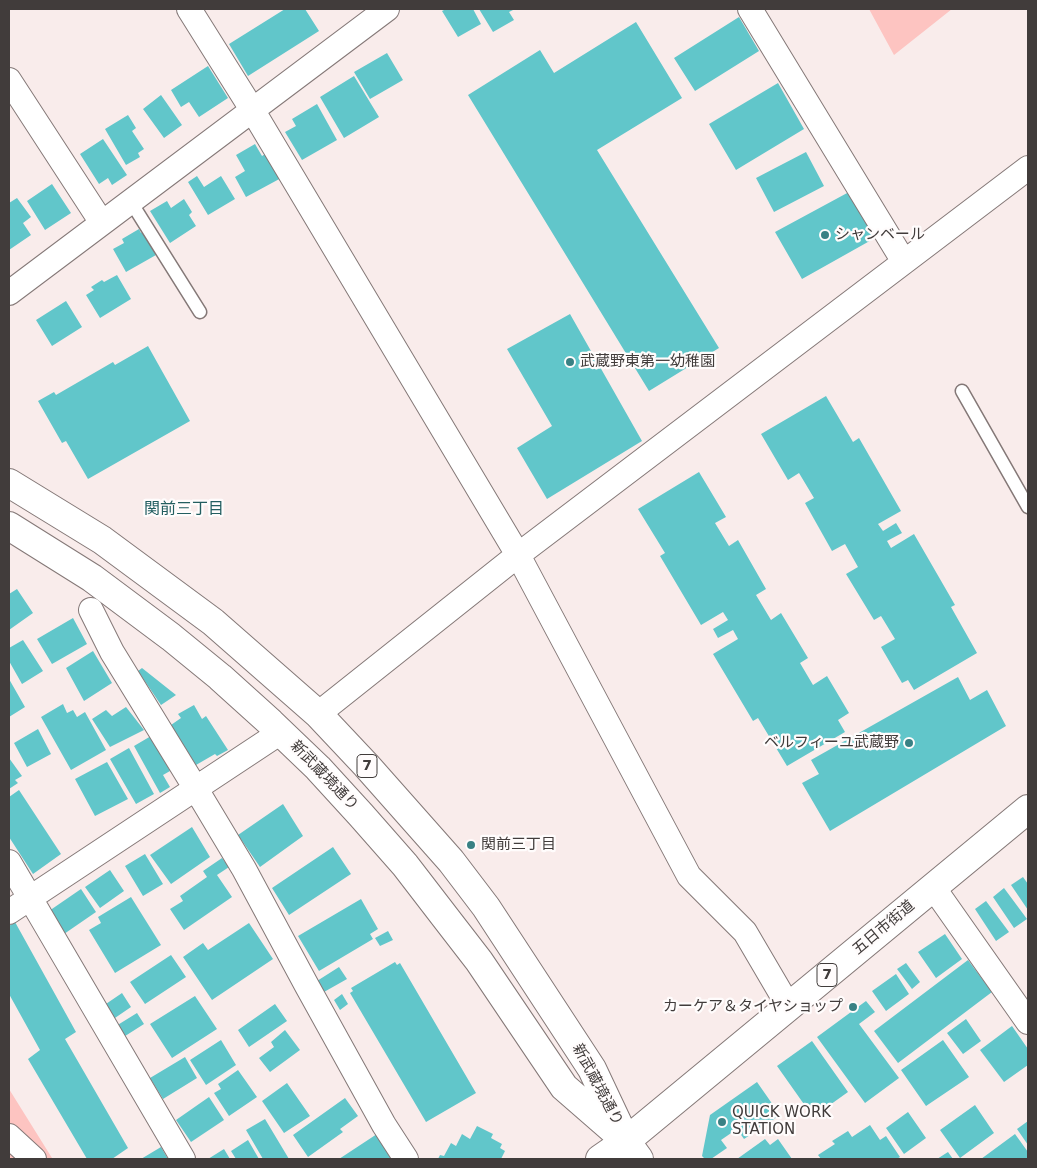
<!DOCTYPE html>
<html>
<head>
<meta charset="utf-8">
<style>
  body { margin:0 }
  #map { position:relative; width:1037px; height:1168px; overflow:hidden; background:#f9eceb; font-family:"DejaVu Sans",sans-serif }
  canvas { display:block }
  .frame { position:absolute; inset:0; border:10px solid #413c3b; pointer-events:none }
</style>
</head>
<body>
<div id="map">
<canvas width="1037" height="1168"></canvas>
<div class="frame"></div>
</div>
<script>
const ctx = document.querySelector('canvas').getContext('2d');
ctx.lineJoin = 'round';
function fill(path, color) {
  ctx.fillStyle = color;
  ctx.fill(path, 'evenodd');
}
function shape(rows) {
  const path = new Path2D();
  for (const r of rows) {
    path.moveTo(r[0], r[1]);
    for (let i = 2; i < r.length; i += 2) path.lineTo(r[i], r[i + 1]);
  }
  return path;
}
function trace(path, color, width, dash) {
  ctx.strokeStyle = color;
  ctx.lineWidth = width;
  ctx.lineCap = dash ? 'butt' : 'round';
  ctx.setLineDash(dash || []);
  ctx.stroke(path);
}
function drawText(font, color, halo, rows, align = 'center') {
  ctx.font = font + ' "DejaVu Sans","Noto Sans JP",sans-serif';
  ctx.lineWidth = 4.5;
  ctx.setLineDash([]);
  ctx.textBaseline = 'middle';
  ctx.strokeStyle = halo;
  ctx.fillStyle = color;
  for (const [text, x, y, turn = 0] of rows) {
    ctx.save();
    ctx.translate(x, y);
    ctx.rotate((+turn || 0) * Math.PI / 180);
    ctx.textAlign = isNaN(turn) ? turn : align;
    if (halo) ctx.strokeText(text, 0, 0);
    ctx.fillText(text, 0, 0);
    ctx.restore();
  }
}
const green = shape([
  [869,9,952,9,894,55],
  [9,1089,52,1158,54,1159,9,1159]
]);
const building = shape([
  [285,9,305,9,319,31,248,76,229,44],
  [446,9,473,9,481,24,458,37,442,11],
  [479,9,515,9,509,12,514,20,493,32],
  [739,17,759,51,695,91,674,58],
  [636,22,682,98,597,150,719,348,649,391,468,95,540,50,554,73],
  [387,53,403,80,370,99,354,72],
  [208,66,228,98,199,117,189,102,181,107,171,90],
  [354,76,379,117,344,138,320,97],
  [778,83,804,129,736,170,709,124],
  [161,95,182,125,164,138,143,109],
  [317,104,337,140,302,160,285,132,296,126,292,119],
  [128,115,136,128,132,131,144,149,138,153,140,157,126,165,105,129],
  [103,139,127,175,112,185,108,178,99,184,80,154],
  [255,144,262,156,270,151,283,177,246,197,235,177,245,171,236,155],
  [806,152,824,186,774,212,756,178],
  [197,176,204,187,221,176,235,199,208,215,188,182],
  [52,184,71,213,45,230,27,201],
  [849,192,875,238,802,279,775,232],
  [17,198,31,217,23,223,31,235,9,250,9,203],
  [184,199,192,212,189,215,196,226,170,243,150,211,167,201,171,208],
  [139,229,141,233,144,232,156,255,126,272,113,249,124,243,122,239],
  [117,275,131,299,100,318,86,295,94,290,91,287,102,280,104,282],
  [66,301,82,327,52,346,36,320],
  [570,314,642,441,547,499,517,448,552,426,507,349],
  [148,346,190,421,88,479,66,441,62,443,38,401,54,392,56,395,113,362,115,365],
  [826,396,853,442,859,438,901,511,878,524,883,531,896,523,902,533,887,541,891,548,914,534,955,605,951,607,977,653,914,690,908,680,902,683,881,647,895,639,881,616,874,620,846,574,858,567,845,544,832,551,805,503,814,498,799,473,788,480,761,434],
  [699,472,726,517,715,523,729,546,738,540,766,589,756,595,771,620,781,613,808,658,800,663,813,685,827,676,849,713,838,720,845,732,787,766,758,718,753,721,713,654,738,639,733,630,718,638,713,629,728,620,723,612,701,625,660,556,665,553,638,509],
  [17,589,33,613,9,630,9,594],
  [73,618,87,644,52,664,37,639],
  [23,640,43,671,22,684,9,661,9,648],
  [93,651,112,683,84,701,66,668],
  [142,668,176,695,161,705,138,671],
  [958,677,970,700,987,690,1006,726,830,831,802,783,819,774,811,760],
  [9,679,25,707,9,717],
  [63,704,67,713,73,710,77,717,85,712,106,750,71,770,41,717],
  [194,705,202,719,206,716,228,750,217,756,215,754,196,765,171,725,181,718,178,714],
  [126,707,144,730,110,747,92,719,106,710,112,716],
  [38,729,51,754,27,767,14,743],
  [151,736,170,771,163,775,170,787,160,793,134,746],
  [129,748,154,794,136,804,110,759],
  [9,758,22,776,15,780,18,783,9,789],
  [107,762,128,799,95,816,75,779],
  [19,790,61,854,33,874,9,837,9,797],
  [283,804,303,836,260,867,238,835],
  [192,827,210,857,171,884,150,855],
  [333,847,351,874,289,915,272,888],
  [145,854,163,884,143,896,125,866],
  [222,858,229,867,217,875,232,897,184,930,170,909,183,901,180,896,207,877,203,871],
  [110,870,124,891,100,908,85,887],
  [1023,877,1028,884,1028,910,1011,885],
  [1004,888,1027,919,1014,928,993,897],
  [81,889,96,912,64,934,49,911],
  [131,897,161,945,115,973,89,930,101,923,98,917],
  [361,899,378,929,370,934,373,939,319,971,298,936],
  [986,901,1009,932,996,941,975,909],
  [15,922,76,1032,65,1039,128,1148,112,1159,87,1159,28,1059,40,1050,9,994,9,926],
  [249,923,273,959,212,1000,183,957,203,943,208,950],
  [388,931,393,940,380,946,375,938],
  [945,934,962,959,936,978,918,952],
  [171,955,186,977,145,1004,130,982],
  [968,960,992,992,898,1063,874,1031],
  [395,962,397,965,400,963,476,1093,426,1122,350,993,353,991,351,988],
  [906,963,920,982,912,989,897,969],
  [339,967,347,979,324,992,317,981],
  [896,974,909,994,886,1011,872,991],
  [122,993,131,1007,112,1020,103,1006],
  [342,994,348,1004,340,1010,334,1000],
  [195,996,217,1029,172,1058,150,1024],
  [866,1001,875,1012,859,1024,899,1078,865,1103,817,1037],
  [275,1004,287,1021,249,1047,238,1030],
  [137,1013,144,1024,122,1038,116,1026],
  [966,1019,981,1041,963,1054,947,1033],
  [1012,1026,1028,1049,1028,1065,1004,1082,980,1050],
  [285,1030,300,1050,270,1072,259,1058,274,1047,271,1042],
  [221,1040,236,1065,206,1085,190,1060],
  [943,1040,969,1077,926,1106,901,1070],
  [812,1041,848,1092,813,1117,777,1066],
  [185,1057,197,1078,163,1099,150,1078],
  [238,1070,257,1097,229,1116,214,1093,221,1089,218,1084],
  [757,1082,780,1115,744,1139,737,1129,721,1140,727,1148,711,1159,705,1159,702,1156,710,1115],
  [287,1083,310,1116,284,1133,262,1101],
  [209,1097,224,1120,191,1142,176,1120],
  [345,1098,358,1116,340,1129,343,1132,308,1157,293,1135],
  [975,1105,994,1133,960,1158,940,1130],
  [908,1112,926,1138,904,1154,886,1128],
  [265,1119,289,1159,263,1159,246,1130],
  [1028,1121,1028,1145,1017,1129],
  [870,1125,880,1140,886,1136,900,1157,897,1159,821,1159,818,1155,835,1144,832,1141,848,1131,852,1137],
  [477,1126,493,1134,491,1138,502,1144,500,1148,505,1151,501,1159,438,1159,440,1155,444,1156,451,1143,456,1146,462,1134,470,1139],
  [377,1134,393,1159,339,1159],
  [1015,1134,1028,1152,1028,1159,981,1159],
  [765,1139,770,1145,778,1139,792,1159,737,1159],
  [248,1140,259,1159,236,1159,231,1151],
  [161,1147,168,1159,141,1159],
  [224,1149,230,1159,208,1159],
  [948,1152,953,1159,937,1159]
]);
const lane = shape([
  [131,202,200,312],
  [962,391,1028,507]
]);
const street = shape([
  [189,9,253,111,518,555,689,876,745,932,789,1007],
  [750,9,904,262],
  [9,80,102,223],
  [9,293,387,9],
  [91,610,112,652,196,789,244,869,307,986,384,1125,406,1159],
  [318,714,518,555,1028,168],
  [9,862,183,1159],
  [933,887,1028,1022],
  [9,912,281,732],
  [9,1136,34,1159]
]);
const secondary = shape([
  [626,1141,639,1159]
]);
const primary = shape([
  [9,483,102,540,213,622,318,714,366,765,451,861,486,907,592,1069,626,1141],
  [9,526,92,578,171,637,220,677,271,723,318,768,361,815,405,865,445,917,479,961,564,1087,618,1134],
  [600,1159,626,1141,1028,809]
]);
const markers = [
  [825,235,5,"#398184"],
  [570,362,5,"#398184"],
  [909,743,5,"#398184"],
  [471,845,5,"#398184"],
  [853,1007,5,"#398184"],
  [722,1122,5,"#398184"]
];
const shields = [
  [367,766,20],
  [827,975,20]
];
const shieldNames = [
  ["7",367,766],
  ["7",827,975]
];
const poiNames = [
  ["シャンベール",835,235],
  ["武蔵野東第一幼稚園",580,362],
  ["ベルフィーユ武蔵野",899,743,"right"],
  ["関前三丁目",481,845],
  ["カーケア＆タイヤショップ",843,1007,"right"],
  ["QUICK WORK",732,1113],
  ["STATION",732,1130]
];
const streetNames = [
  ["新武蔵境通り",324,776,46],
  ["五日市街道",884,928,-40],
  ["新武蔵境通り",597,1085,62]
];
const neighbourhoodNames = [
  ["関前三丁目",184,510]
];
fill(green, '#fdc4c1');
fill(building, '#61c6ca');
trace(lane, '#847877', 15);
trace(street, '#847877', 26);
trace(secondary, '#847877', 30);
trace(primary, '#847877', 30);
trace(lane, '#fff', 12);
trace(street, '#fff', 24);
trace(secondary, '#fff', 28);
trace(primary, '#fff', 28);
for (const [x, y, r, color] of markers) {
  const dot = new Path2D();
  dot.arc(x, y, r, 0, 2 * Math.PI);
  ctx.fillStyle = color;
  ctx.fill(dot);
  trace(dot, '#fffcfc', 2);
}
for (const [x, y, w] of shields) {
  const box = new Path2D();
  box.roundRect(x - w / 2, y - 11.5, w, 23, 4);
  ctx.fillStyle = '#fffcfc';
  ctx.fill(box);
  trace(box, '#413c3b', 1);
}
drawText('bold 14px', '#413c3b', null, shieldNames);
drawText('15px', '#413c3b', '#fffcfc', poiNames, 'left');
drawText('15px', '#413c3b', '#fffcfc', streetNames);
drawText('16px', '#235e60', '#fffcfc', neighbourhoodNames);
</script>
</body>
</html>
